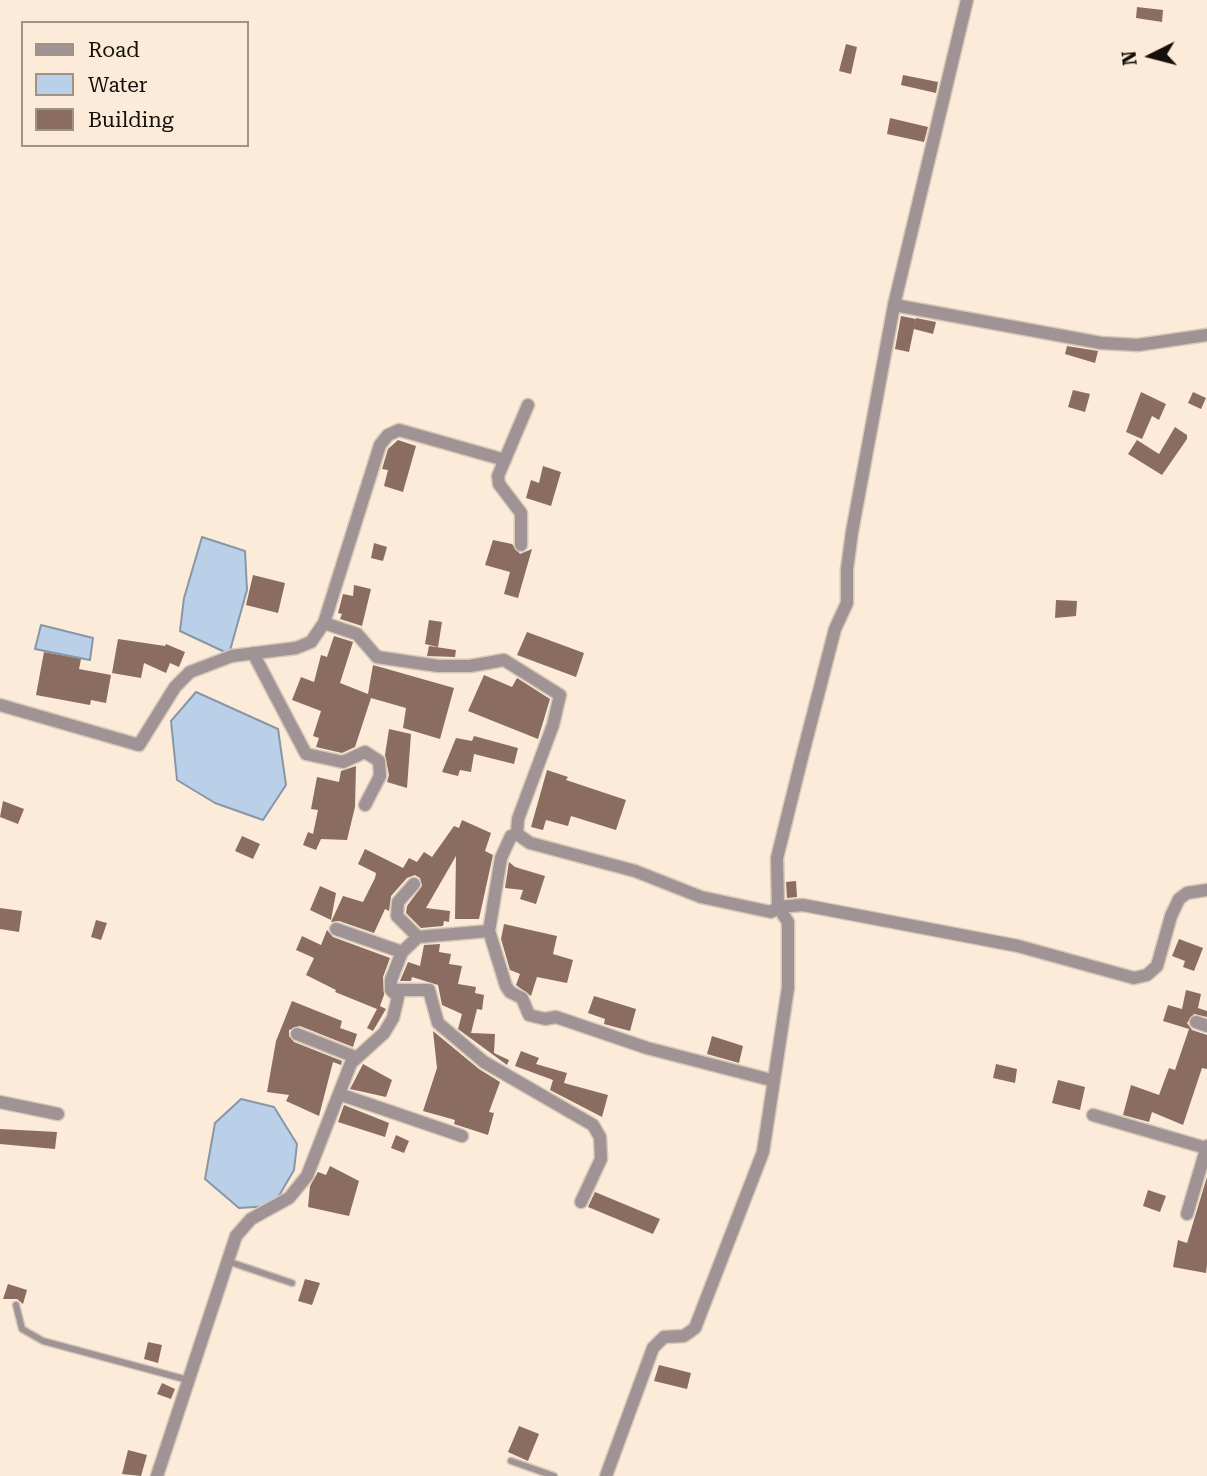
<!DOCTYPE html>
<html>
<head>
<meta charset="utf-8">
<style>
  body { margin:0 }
  #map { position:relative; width:1207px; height:1476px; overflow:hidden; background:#fbebd8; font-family:"Roboto Serif",serif }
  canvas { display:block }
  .legend { position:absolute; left:21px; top:21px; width:228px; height:126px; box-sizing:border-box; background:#fbebd8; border:2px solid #9f9385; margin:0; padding:9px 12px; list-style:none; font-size:21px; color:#140f08 }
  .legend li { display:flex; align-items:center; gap:14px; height:35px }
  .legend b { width:35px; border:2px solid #9f9385 }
  .north { position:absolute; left:1116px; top:21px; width:70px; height:70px; -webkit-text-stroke:5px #fbebd8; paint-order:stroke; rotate:264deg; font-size:19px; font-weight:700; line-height:28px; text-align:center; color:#140f08 }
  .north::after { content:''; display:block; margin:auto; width:24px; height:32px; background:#140f08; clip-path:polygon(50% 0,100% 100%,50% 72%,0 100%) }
</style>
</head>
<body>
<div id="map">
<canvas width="1207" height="1476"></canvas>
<ul class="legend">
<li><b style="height:9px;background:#9f9395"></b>Road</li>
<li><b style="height:19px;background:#bad0e9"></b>Water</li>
<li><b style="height:19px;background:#8b6c61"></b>Building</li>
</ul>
<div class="north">N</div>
</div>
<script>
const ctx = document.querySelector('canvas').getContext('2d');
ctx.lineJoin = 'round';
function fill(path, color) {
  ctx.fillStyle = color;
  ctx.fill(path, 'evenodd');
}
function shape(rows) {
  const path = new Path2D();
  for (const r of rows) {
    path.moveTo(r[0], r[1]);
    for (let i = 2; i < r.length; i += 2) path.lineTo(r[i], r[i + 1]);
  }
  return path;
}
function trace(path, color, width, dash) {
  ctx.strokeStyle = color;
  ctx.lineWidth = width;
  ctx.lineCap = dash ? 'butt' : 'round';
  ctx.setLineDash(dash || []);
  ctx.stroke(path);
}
const water = shape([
  [202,537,245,551,247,590,229,654,180,631,184,598,202,537],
  [41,625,93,638,90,660,35,649,41,625],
  [196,692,278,729,286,785,263,820,215,803,177,780,171,721,196,692],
  [241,1099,274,1107,297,1144,294,1170,273,1206,239,1208,205,1179,215,1123,241,1099]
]);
const building = shape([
  [1137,7,1163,10,1162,22,1136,18],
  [846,44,857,47,851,74,839,71],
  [903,75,938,82,936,93,901,85],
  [890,118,928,127,924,142,887,134],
  [901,316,916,319,909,352,895,349],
  [916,318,936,322,933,334,914,329],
  [1067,346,1098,351,1095,363,1065,354],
  [1073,390,1090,394,1085,412,1068,407],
  [1141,392,1166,404,1159,420,1152,416,1142,439,1126,432],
  [1193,392,1206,398,1201,409,1188,403],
  [1175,427,1187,435,1187,439,1162,475,1128,454,1137,440,1159,454],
  [398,440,416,446,403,492,384,486,388,470,382,469,388,449],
  [543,466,561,472,551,506,526,498,531,480,539,483],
  [493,540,512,544,520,554,532,549,518,598,504,594,510,572,485,565],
  [374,543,387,547,383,561,371,558],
  [253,575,285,583,278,613,246,605],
  [354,585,371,589,362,626,340,619,342,614,338,613,343,594,353,596],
  [1056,600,1077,601,1076,616,1055,618],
  [429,620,442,622,438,647,425,644],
  [527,632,584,653,576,677,517,655],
  [334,636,353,642,340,683,368,694,373,665,454,688,440,739,403,728,406,708,371,698,355,747,342,753,316,747,319,738,313,736,321,711,292,700,301,677,314,682,321,655,327,657],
  [118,639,165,646,166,644,185,652,179,667,170,663,166,673,144,663,141,678,112,673],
  [429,646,456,650,455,657,427,656],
  [44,652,81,659,79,669,111,675,106,703,91,700,90,705,36,695],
  [484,675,512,687,517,678,550,699,538,739,468,711],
  [389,729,411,734,407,788,387,782,389,775,385,755],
  [474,736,518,748,514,764,474,754,471,772,460,770,458,776,442,772,456,738,472,741],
  [356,766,355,807,347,840,321,839,316,850,303,845,308,832,313,834,318,810,311,809,317,777,339,782,341,771],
  [547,770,568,777,566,780,626,800,616,830,571,816,568,826,546,820,543,830,531,827],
  [3,801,24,809,18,824,0,817],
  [462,820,491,833,485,851,493,855,479,919,455,919,456,856,426,908,450,911,449,922,444,921,443,926,421,928,406,913,407,906,422,886,420,878,415,875,407,878,391,896,389,911,385,909,374,933,339,921,331,922,343,896,363,902,375,878,376,873,358,864,365,849,403,868,409,858,417,862,424,852,432,857,454,826,459,828],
  [242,836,260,844,253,859,235,851],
  [509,862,515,867,545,876,536,904,520,899,523,890,505,888],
  [796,881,797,897,787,898,786,882],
  [320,886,336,893,331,920,310,910],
  [0,908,22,911,19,932,0,929],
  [96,920,107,923,101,940,91,937],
  [504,924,557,936,553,954,573,960,567,983,537,977,531,996,516,985,520,974,510,970,501,939],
  [327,930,333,937,390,958,383,977,384,995,380,1006,386,1009,373,1031,367,1028,377,1009,335,992,336,990,306,975,314,958,296,950,302,936,321,945],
  [1179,939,1203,948,1194,971,1183,967,1185,961,1172,956],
  [440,944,439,952,451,954,449,964,462,966,458,984,476,987,475,993,484,995,482,1010,477,1009,471,1033,495,1034,494,1053,509,1060,507,1065,458,1029,462,1014,442,1005,438,985,412,977,411,981,400,981,408,962,420,966,424,945],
  [1186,990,1201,994,1198,1008,1207,1011,1207,1017,1194,1014,1187,1023,1192,1030,1207,1035,1207,1069,1202,1068,1183,1125,1152,1112,1149,1122,1123,1115,1131,1085,1159,1095,1169,1068,1175,1070,1189,1029,1163,1021,1168,1005,1182,1009],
  [594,996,636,1009,630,1031,604,1024,605,1019,588,1013],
  [292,1001,342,1021,340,1028,357,1034,353,1047,300,1026,289,1030,289,1036,294,1042,342,1061,341,1065,333,1062,319,1116,286,1101,289,1095,267,1092,276,1041],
  [433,1031,479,1069,500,1082,489,1112,494,1113,488,1135,454,1124,455,1120,423,1111,437,1068],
  [712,1036,743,1046,739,1063,707,1054],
  [521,1051,539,1058,536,1064,567,1073,564,1083,608,1095,602,1117,550,1090,553,1080,515,1066],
  [363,1064,392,1080,386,1097,350,1089],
  [996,1064,1017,1069,1015,1083,993,1078],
  [1058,1080,1085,1087,1080,1110,1052,1103],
  [344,1105,389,1123,385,1137,338,1122],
  [0,1129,57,1132,55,1149,0,1144],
  [396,1135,409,1141,404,1153,391,1148],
  [330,1166,359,1181,349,1216,308,1207,310,1186,318,1172,326,1175],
  [1207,1177,1207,1265,1206,1273,1173,1267,1178,1240,1187,1243],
  [1148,1190,1166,1196,1160,1212,1143,1206],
  [595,1192,660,1219,653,1234,588,1207],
  [305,1279,320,1283,312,1305,298,1301],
  [8,1284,27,1290,23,1304,17,1299,3,1299],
  [148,1342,162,1345,158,1363,144,1359],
  [659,1365,691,1373,687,1389,654,1381],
  [162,1383,175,1389,171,1399,157,1394],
  [519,1426,539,1434,528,1461,508,1452],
  [128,1450,147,1455,141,1476,122,1474]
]);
const lane = shape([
  [227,1261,292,1283],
  [16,1305,22,1329,43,1341,188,1380],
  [511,1461,554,1476]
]);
const street = shape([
  [894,305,1101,343,1138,345,1207,335],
  [505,460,399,430,388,435,380,445,324,623,357,634,377,657,438,666,470,666,504,660,560,695,553,725,518,819,517,834,530,843,635,871,701,897,771,912,778,907,777,858,801,761,835,629,847,603,847,569,852,532,894,305,967,0],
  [521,545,521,513,499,484,498,476,528,405],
  [253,653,306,754,343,762,365,752,379,761,380,776,365,805],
  [0,705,139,745,175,687,190,672,232,656,296,648,311,642,324,623],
  [414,884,398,902,397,916,418,937],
  [778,907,803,905,1018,946,1134,978,1147,975,1157,966,1171,916,1179,899,1187,893,1207,890],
  [336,929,402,952],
  [489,931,506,986,510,992,522,998,529,1015,545,1019,556,1017,647,1048,771,1080],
  [391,990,429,990,438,1023,484,1062,593,1125,600,1137,601,1159,581,1202],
  [1196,1022,1207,1026],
  [297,1034,355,1057],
  [339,1094,462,1136],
  [0,1102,58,1114],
  [1093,1115,1206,1148],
  [1187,1214,1207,1146],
  [157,1476,236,1236,251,1219,289,1198,307,1176,351,1063,384,1033,393,1018,398,997,391,990,391,980,402,952,418,937,489,931,501,858,511,836,517,834],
  [606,1476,653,1348,664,1337,684,1336,695,1328,763,1152,788,988,788,922,778,907]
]);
fill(water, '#bad0e9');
trace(water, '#8896a6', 2);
fill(building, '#8b6c61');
trace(lane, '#d6c8b7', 9);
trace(street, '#d6c8b7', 15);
trace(lane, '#9f9395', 6);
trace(street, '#9f9395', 12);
</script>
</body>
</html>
